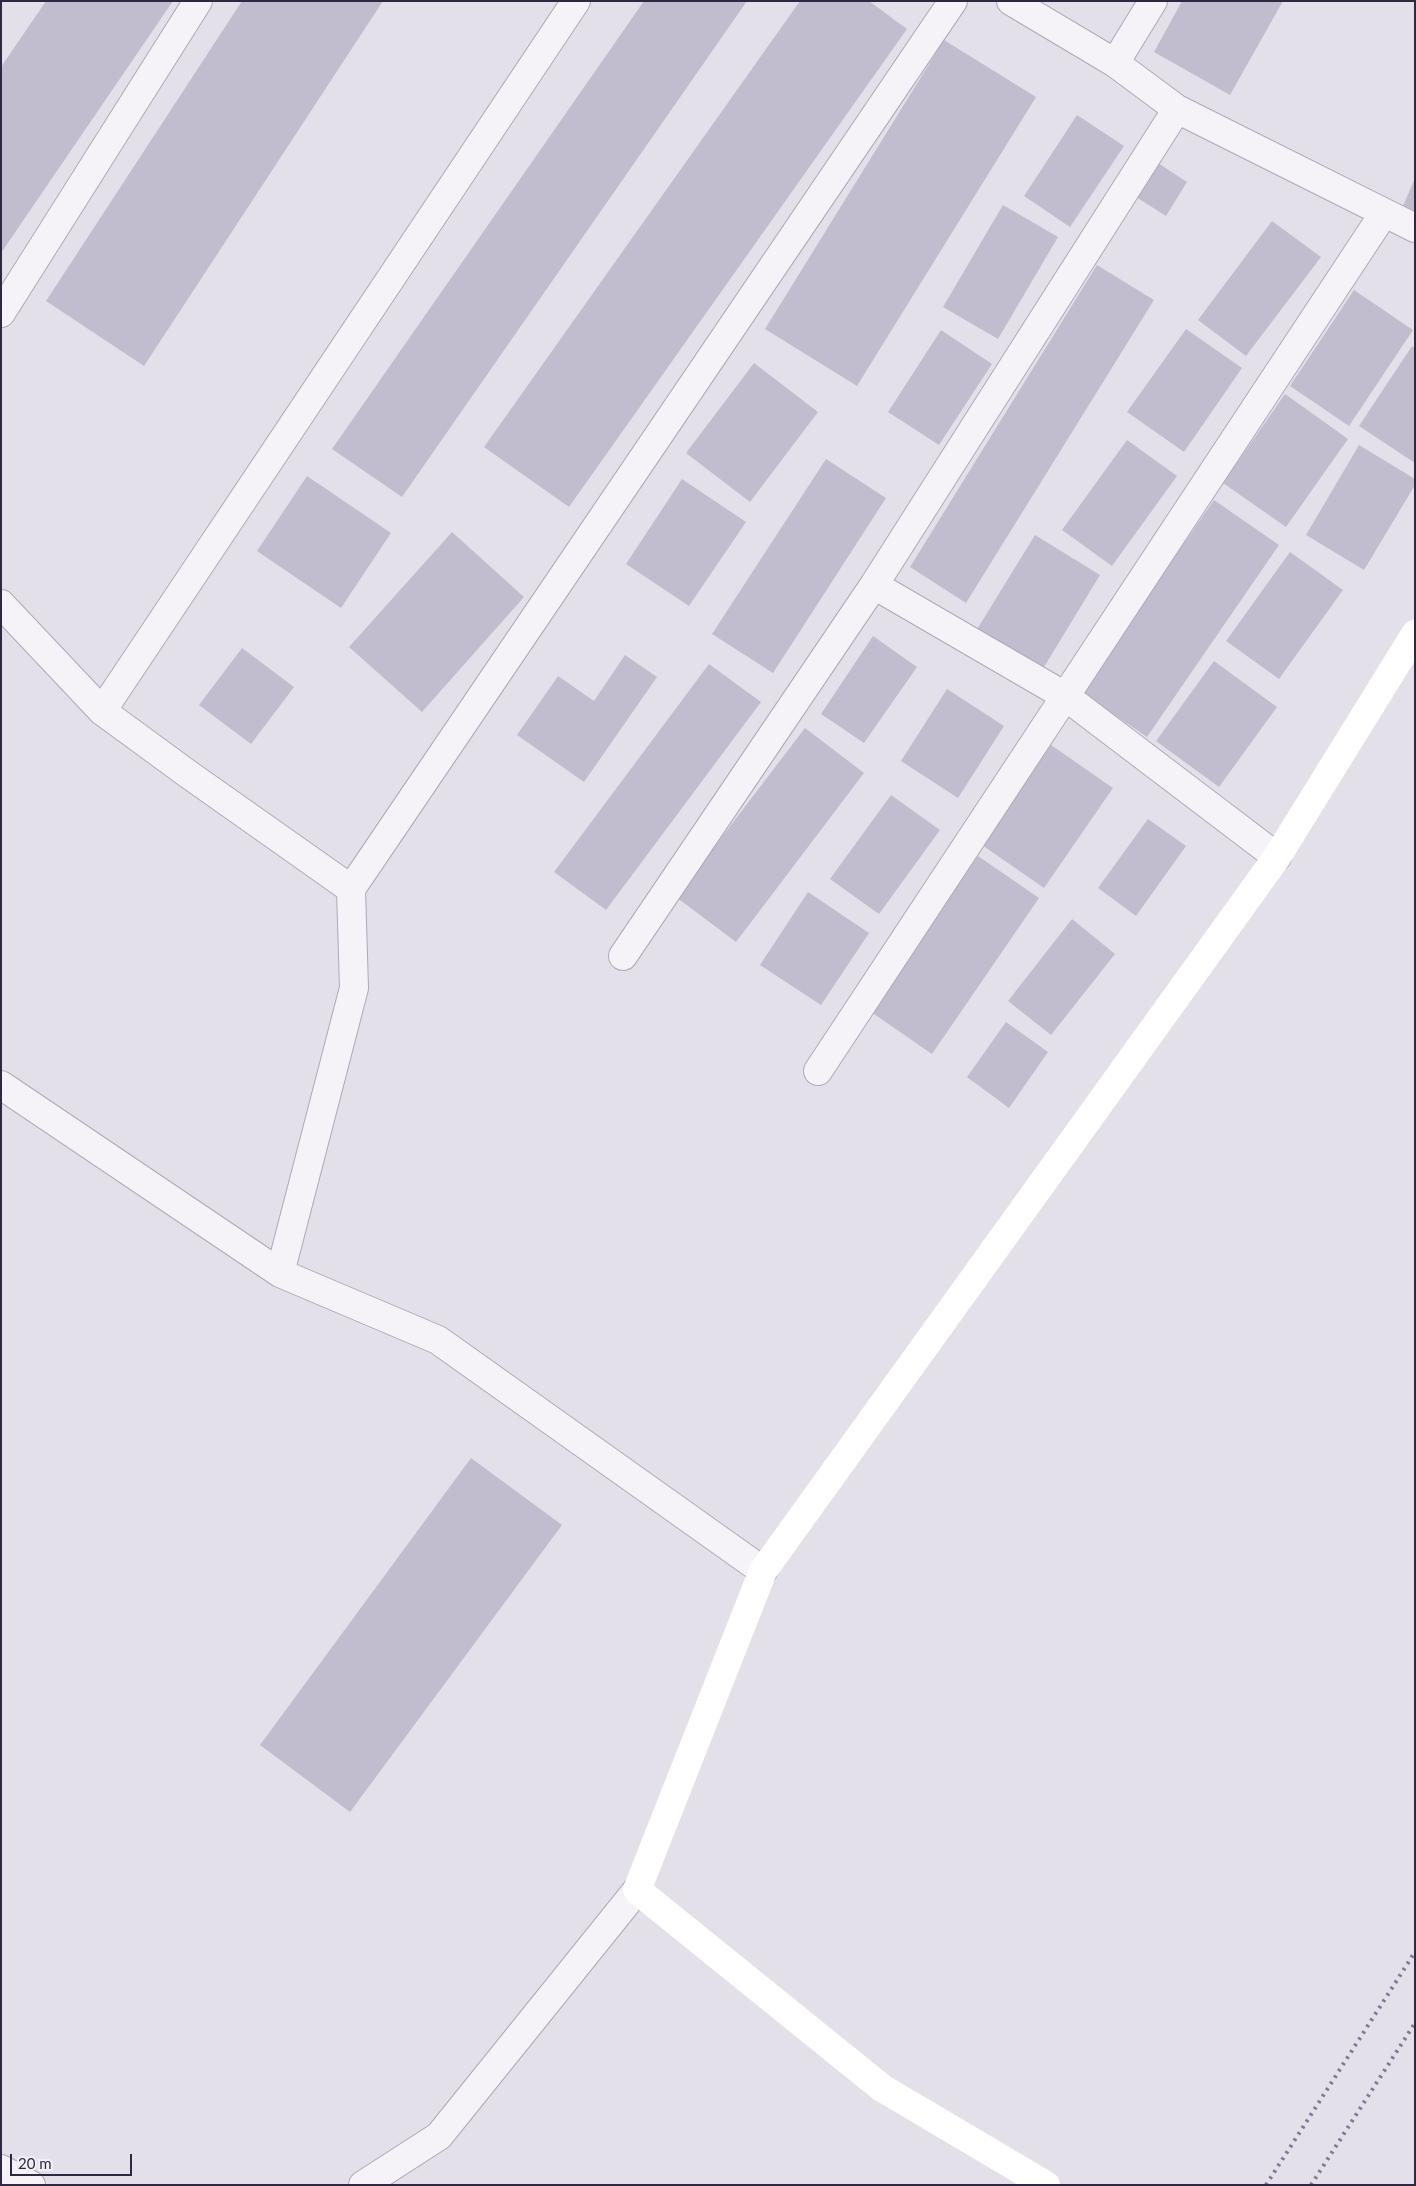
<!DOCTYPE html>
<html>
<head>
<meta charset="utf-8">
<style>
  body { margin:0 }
  #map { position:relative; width:1416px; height:2186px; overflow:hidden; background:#e3e0ea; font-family:Lato,sans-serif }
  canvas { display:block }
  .frame { position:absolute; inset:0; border:2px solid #312743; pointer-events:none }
  .scale { position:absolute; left:10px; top:2154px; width:122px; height:22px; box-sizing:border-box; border:2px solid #312743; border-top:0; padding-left:6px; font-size:15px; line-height:18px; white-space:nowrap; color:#312743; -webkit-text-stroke:4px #f2f0f7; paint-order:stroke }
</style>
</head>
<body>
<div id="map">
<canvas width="1416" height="2186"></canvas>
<div class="frame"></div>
<div class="scale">20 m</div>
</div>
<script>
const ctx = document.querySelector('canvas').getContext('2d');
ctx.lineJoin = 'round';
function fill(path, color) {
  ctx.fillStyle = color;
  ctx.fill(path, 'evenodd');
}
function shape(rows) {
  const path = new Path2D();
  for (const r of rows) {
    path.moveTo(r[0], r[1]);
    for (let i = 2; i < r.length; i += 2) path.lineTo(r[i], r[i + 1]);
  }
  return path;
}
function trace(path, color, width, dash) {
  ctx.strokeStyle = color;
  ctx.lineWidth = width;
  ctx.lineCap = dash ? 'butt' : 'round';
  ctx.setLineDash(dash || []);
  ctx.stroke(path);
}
const building = shape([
  [46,1,173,1,1,253,1,67],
  [242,1,383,1,144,366,46,301],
  [644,1,747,1,402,497,332,449],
  [800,1,869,1,907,29,569,507,484,447],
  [1182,1,1283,1,1230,95,1154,52],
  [944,40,1036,97,857,386,765,329],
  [1077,115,1124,146,1070,227,1024,196],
  [1158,163,1187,182,1166,216,1136,197],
  [1415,178,1415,211,1403,206],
  [1003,205,1058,237,998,339,943,307],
  [1272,221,1321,257,1246,356,1198,320],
  [1097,265,1154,300,966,603,910,567],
  [1354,290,1413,330,1349,426,1290,386],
  [1186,329,1242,368,1184,452,1127,412],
  [941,330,992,364,939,445,888,412],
  [1412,346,1415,348,1415,463,1359,426],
  [754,363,818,412,750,502,686,453],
  [1285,394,1348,439,1286,527,1223,483],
  [1127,440,1177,476,1112,566,1062,530],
  [1359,445,1415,479,1415,485,1364,570,1306,535],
  [826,459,886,498,773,673,712,634],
  [307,476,391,533,341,608,257,551],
  [682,479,746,522,689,606,626,564],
  [1214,500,1279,545,1147,737,1081,692],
  [452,532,524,597,422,712,349,647],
  [1035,535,1100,575,1041,672,976,631],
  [1290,552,1343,590,1279,679,1226,641],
  [873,636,917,667,864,743,821,714],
  [242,648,294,687,251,744,199,705],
  [625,655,657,677,584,782,517,735,558,676,594,701],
  [1214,661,1277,707,1219,787,1156,741],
  [709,664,761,702,606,910,554,872],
  [947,689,1004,726,958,798,901,761],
  [805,728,864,773,736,942,676,897],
  [1051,745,1113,788,1044,888,982,845],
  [891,795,940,830,879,914,830,879],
  [1148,819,1186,846,1136,916,1098,888],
  [978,856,1039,898,932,1054,871,1012],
  [808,892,869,933,821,1005,760,965],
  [1072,919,1115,954,1051,1035,1008,1001],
  [1006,1022,1048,1052,1009,1108,967,1077],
  [471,1458,562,1525,350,1812,260,1745]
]);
const street = shape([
  [1011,1,1115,63,1177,109,1415,228],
  [1115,63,1153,1],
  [1,313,198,1],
  [874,585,1065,696,1277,857],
  [1,604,102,711,188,774,351,889,354,988,280,1273],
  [102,711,576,1],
  [351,889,953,1],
  [623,956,874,585,1177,109],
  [818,1071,1384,213],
  [1,1085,280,1273,438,1340,763,1571],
  [1,2169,31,2185],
  [363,2185,439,2136,637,1890]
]);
const secondary = shape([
  [1046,2185,882,2088,637,1890,763,1571,1277,857,1415,634]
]);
const rail = shape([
  [1266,2185,1415,1952],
  [1311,2185,1415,2023]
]);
fill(building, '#c2bdce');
trace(street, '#aea8b8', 30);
trace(street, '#f5f3f8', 28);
trace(secondary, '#fff', 28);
trace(rail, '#827895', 4, [2.5, 5]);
</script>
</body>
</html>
